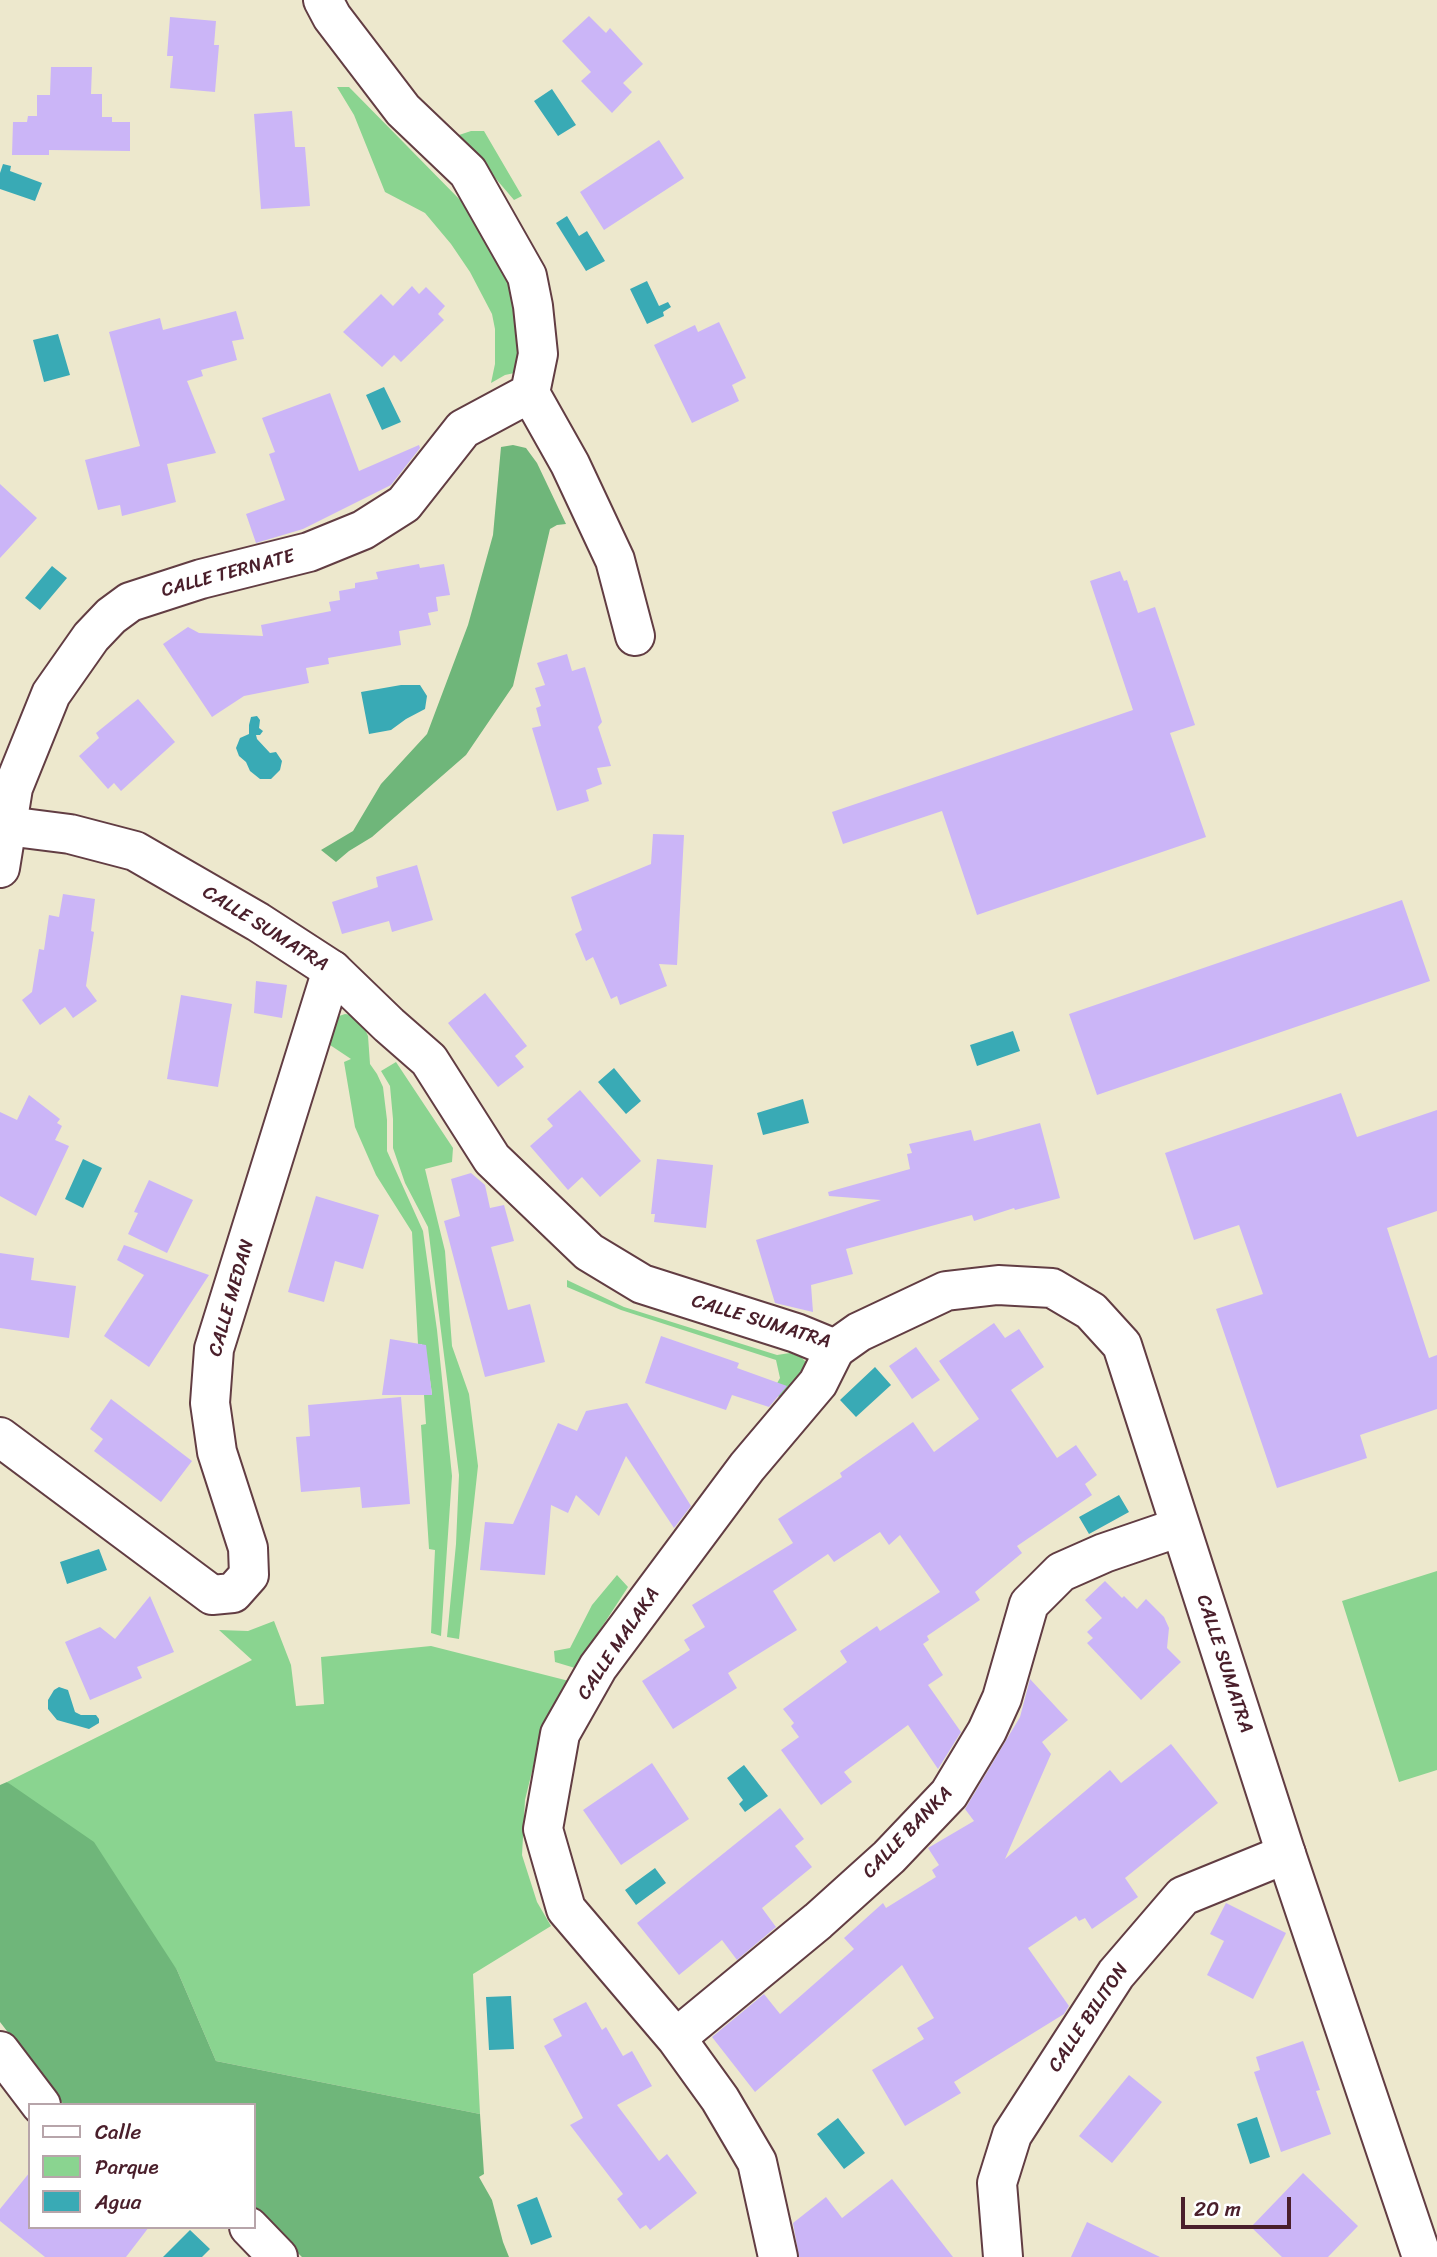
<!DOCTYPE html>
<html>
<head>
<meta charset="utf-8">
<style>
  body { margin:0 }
  #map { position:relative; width:1437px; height:2257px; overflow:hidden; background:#ede8cd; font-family:Sriracha,sans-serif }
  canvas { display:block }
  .legend { position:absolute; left:28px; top:2103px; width:228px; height:126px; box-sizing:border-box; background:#fff; border:2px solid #b7a5aa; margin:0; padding:9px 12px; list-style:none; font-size:21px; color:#4a1f2b }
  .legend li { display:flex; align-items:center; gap:14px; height:35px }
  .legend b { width:35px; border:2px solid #b7a5aa }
  .scale { position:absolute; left:1181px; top:2197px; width:110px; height:32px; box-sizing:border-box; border:4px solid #4a1f2b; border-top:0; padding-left:9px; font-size:21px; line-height:24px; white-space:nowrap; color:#4a1f2b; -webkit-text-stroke:5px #fff; paint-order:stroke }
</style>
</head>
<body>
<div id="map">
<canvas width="1437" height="2257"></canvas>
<ul class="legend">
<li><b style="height:9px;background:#fff"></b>Calle</li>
<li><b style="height:19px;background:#8ad490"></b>Parque</li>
<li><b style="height:19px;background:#39aab5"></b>Agua</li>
</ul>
<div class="scale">20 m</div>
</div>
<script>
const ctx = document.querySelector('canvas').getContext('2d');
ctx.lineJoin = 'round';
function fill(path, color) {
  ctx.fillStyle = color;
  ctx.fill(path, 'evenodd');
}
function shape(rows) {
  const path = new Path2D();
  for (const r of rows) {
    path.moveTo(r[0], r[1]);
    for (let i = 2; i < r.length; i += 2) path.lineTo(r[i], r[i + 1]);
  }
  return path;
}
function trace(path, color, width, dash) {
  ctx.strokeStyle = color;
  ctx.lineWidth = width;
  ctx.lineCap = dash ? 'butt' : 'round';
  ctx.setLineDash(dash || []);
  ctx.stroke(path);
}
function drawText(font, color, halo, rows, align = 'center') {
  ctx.font = font + ' Sriracha,sans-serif';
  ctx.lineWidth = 7;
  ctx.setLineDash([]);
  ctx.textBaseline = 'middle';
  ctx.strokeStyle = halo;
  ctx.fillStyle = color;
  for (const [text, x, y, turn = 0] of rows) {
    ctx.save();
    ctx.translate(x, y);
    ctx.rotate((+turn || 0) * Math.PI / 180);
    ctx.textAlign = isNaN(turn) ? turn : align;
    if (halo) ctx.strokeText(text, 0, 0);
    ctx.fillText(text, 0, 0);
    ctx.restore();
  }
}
const green = shape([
  [337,87,349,87,469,209,502,248,522,307,519,372,505,375,491,383,495,364,495,329,492,314,470,272,451,244,425,213,385,192,354,115],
  [471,131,484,131,522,196,514,200,485,166,453,137],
  [345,1014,352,1015,361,1021,368,1036,370,1064,377,1074,383,1087,387,1120,387,1151,423,1231,437,1330,452,1476,441,1636,431,1633,435,1550,429,1549,421,1425,426,1424,424,1395,432,1394,429,1373,418,1372,422,1344,418,1344,412,1232,376,1175,355,1127,344,1062,351,1059,327,1043,336,1017],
  [396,1062,453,1148,452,1162,425,1169,445,1251,452,1346,469,1394,478,1466,459,1639,447,1637,456,1544,459,1475,428,1227,405,1183,393,1148,393,1119,390,1086,381,1071],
  [567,1280,624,1307,777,1355,790,1353,801,1357,807,1363,806,1371,783,1398,771,1394,780,1378,776,1360,621,1310,567,1287],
  [1437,1571,1437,1770,1399,1782,1342,1601],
  [617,1575,628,1587,575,1668,555,1662,554,1651,570,1648,592,1605],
  [274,1621,291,1665,296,1706,324,1704,321,1657,431,1646,569,1681,543,1726,525,1800,522,1855,537,1902,551,1926,473,1974,480,2114,216,2061,177,1970,7,1782,252,1660,219,1630,248,1631]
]);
const forest = shape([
  [513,445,526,448,537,463,566,524,557,525,550,529,513,686,466,755,372,837,349,851,336,862,321,850,353,831,381,784,427,734,468,625,493,535,501,447],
  [7,1782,94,1842,177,1970,216,2061,480,2114,484,2174,479,2177,492,2200,503,2242,509,2257,302,2257,254,2211,254,2105,64,2105,0,2022,0,1785]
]);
const water = shape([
  [552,89,576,125,558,136,534,101],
  [3,164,11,166,10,171,42,183,35,201,0,189,0,173],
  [567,216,579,236,587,231,605,261,586,271,556,223],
  [647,281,659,306,668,302,671,307,663,312,664,316,647,324,630,289],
  [58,334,70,375,44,382,33,340],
  [384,387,401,422,382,430,366,395],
  [52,566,67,578,40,610,25,598],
  [401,685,420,685,427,696,425,709,406,719,391,730,369,734,361,692],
  [257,716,260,720,259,728,263,731,260,735,256,735,257,739,270,753,276,752,282,761,280,770,271,779,260,779,250,771,246,762,239,756,236,748,240,738,249,734,249,725,251,717],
  [1013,1031,1020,1051,977,1066,970,1045],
  [614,1068,641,1101,626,1114,598,1082],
  [803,1099,809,1123,763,1135,757,1113],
  [83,1159,102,1168,83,1208,65,1199],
  [875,1367,891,1385,856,1417,840,1400],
  [1119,1495,1129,1512,1089,1534,1079,1517],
  [99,1549,107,1570,67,1584,60,1562],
  [59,1687,68,1690,75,1712,81,1715,96,1715,99,1719,99,1723,89,1729,57,1720,48,1709,48,1700,54,1690],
  [744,1765,768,1796,745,1812,739,1804,743,1800,727,1778],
  [655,1868,666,1883,636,1905,625,1890],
  [511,1996,514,2049,489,2050,486,1997],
  [1257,2117,1270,2157,1250,2164,1237,2124],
  [838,2118,865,2153,844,2169,817,2134],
  [537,2197,552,2237,531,2245,517,2205],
  [190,2230,210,2249,202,2257,163,2257]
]);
const building = shape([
  [589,16,606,33,610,28,643,64,623,83,632,92,612,113,581,81,591,72,562,41],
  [170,17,216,21,214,45,219,45,215,92,170,88,173,56,167,56],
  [51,67,92,67,91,94,102,94,102,117,112,117,112,122,130,122,130,151,49,150,49,155,12,155,13,122,27,122,28,116,37,116,37,95,50,95],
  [292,111,295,147,305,147,310,206,261,209,254,114],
  [659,140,684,178,604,230,580,192],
  [412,286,419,294,426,287,445,306,438,314,444,320,401,362,394,355,382,367,343,332,381,294,393,306],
  [236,311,244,339,232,341,237,360,201,370,203,376,187,381,216,453,167,464,176,502,122,516,120,505,98,510,85,460,140,446,109,332,160,318,163,330],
  [719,322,746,378,732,385,739,401,692,423,654,345,695,325,698,332],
  [330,393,359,471,419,445,420,448,391,485,303,529,256,543,246,514,285,500,269,454,275,452,262,418],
  [0,484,37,518,0,558],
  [419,564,420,568,444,564,450,595,436,597,438,611,428,613,431,625,399,631,401,645,328,658,329,664,306,668,309,683,244,696,212,717,163,644,188,627,199,633,263,636,261,625,331,611,329,602,340,600,339,591,355,588,355,583,378,579,376,572],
  [1120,571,1124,581,1127,580,1138,613,1155,607,1195,725,1170,733,1206,837,977,915,942,811,843,844,832,812,1133,710,1090,581],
  [567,654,572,671,585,667,602,722,598,727,611,766,597,768,602,784,586,790,589,801,557,811,532,728,541,726,536,708,541,706,535,688,545,685,537,663],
  [138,699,175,742,121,791,114,783,108,789,79,756,99,738,96,733],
  [653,834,684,835,677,965,659,964,667,986,620,1005,617,996,611,999,593,957,586,961,575,934,582,930,571,897,651,864],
  [417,865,433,920,392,932,389,921,342,934,332,902,378,887,376,877],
  [63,894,95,899,91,931,94,932,86,986,97,1001,73,1018,65,1007,40,1025,22,1000,32,992,39,949,44,950,49,915,59,917],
  [1402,900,1430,981,1097,1095,1069,1014],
  [256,981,287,985,282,1018,254,1013],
  [485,993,527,1046,515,1056,524,1067,498,1087,448,1023],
  [181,995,232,1004,218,1087,167,1079],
  [580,1090,641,1161,600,1197,582,1177,568,1190,530,1146,553,1126,547,1119],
  [1341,1093,1357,1137,1437,1110,1437,1211,1387,1228,1429,1358,1437,1355,1437,1409,1360,1435,1367,1458,1277,1488,1216,1309,1263,1294,1239,1225,1194,1240,1165,1153],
  [29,1095,60,1119,57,1123,62,1126,55,1140,69,1146,36,1216,0,1196,0,1112,17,1120],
  [1040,1123,1060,1198,1015,1210,1014,1208,974,1221,972,1215,846,1249,853,1274,811,1285,813,1312,775,1303,756,1240,881,1200,829,1196,828,1192,910,1169,907,1154,912,1153,909,1144,971,1130,974,1141],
  [657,1159,713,1165,706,1228,654,1222,655,1214,651,1214],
  [471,1173,485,1185,490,1208,504,1205,514,1241,491,1247,508,1310,530,1304,545,1362,485,1377,444,1221,460,1216,451,1179],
  [149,1180,193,1200,167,1253,128,1234,138,1213,134,1212],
  [316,1196,379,1215,363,1269,335,1261,324,1302,288,1292],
  [124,1245,209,1275,149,1367,104,1336,144,1275,117,1260],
  [0,1253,34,1258,31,1280,76,1286,69,1338,0,1328],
  [994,1323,1005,1338,1019,1329,1044,1367,1011,1390,1057,1458,1076,1445,1097,1475,1085,1484,1092,1495,1017,1546,1022,1553,975,1592,980,1600,927,1636,929,1640,923,1644,943,1675,928,1685,961,1732,938,1769,908,1725,844,1772,852,1782,821,1805,781,1750,799,1737,791,1726,794,1723,783,1709,847,1662,840,1651,877,1626,880,1631,940,1592,900,1535,889,1545,880,1532,834,1562,828,1554,773,1591,797,1630,728,1673,737,1688,673,1729,642,1681,690,1650,684,1640,705,1627,692,1605,793,1543,778,1519,842,1477,840,1473,913,1422,934,1452,979,1419,939,1361],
  [661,1336,739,1363,737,1368,787,1386,769,1407,732,1395,726,1410,645,1383],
  [390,1339,426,1345,432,1395,382,1395],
  [916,1347,940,1380,912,1399,889,1366],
  [401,1397,410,1504,362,1508,360,1487,301,1492,296,1437,310,1436,308,1405],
  [111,1399,192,1461,161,1502,94,1451,103,1439,90,1429],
  [627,1403,691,1506,674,1528,626,1456,599,1516,576,1495,568,1513,551,1505,545,1575,480,1570,485,1522,513,1524,558,1423,577,1431,586,1411],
  [1105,1581,1122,1598,1124,1596,1137,1609,1146,1599,1164,1617,1169,1628,1167,1648,1181,1662,1141,1700,1087,1643,1093,1638,1087,1632,1102,1618,1085,1600],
  [150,1596,174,1652,137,1667,142,1678,90,1700,65,1642,100,1627,115,1639],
  [1030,1679,1068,1720,1042,1742,1051,1754,1005,1859,1110,1770,1121,1783,1171,1744,1218,1803,1125,1878,1138,1897,1092,1929,1085,1918,1079,1921,1076,1916,1028,1948,1069,2006,1064,2014,954,2082,961,2093,905,2126,872,2070,924,2039,917,2028,934,2018,902,1965,755,2092,712,2037,764,1994,780,2014,854,1949,844,1938,883,1903,886,1908,936,1877,932,1870,939,1865,928,1848,974,1821,965,1809,1020,1717],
  [652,1763,689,1819,621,1865,583,1810],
  [780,1808,804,1839,795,1846,812,1867,762,1908,776,1927,737,1960,722,1940,679,1975,637,1923],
  [1226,1903,1286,1933,1253,1999,1207,1975,1224,1941,1210,1934],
  [586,2002,602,2030,606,2027,623,2056,632,2051,652,2086,617,2105,659,2161,667,2154,697,2193,650,2230,646,2225,640,2229,617,2199,623,2194,570,2125,583,2118,544,2046,562,2036,553,2019],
  [1303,2041,1320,2090,1316,2091,1331,2134,1281,2152,1254,2072,1260,2070,1256,2057],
  [1129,2075,1162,2102,1112,2163,1079,2136],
  [30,2172,30,2227,149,2227,126,2257,45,2257,0,2221,0,2209],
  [1303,2173,1358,2226,1328,2257,1282,2257,1251,2227],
  [892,2179,953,2257,799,2257,793,2223,826,2197,842,2218],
  [1087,2222,1160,2257,1071,2257]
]);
const minor = shape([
  [323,0,332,17,403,110,468,172,527,276,533,306,538,354,530,393],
  [0,868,13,788,51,694,91,637,111,616,130,602,201,579,309,552,363,530,404,504,463,429,530,393,570,464,615,560,635,636],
  [0,1437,212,1595,233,1593,249,1575,248,1548,217,1452,210,1403,214,1349,332,970],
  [676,2038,818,1921,889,1857,949,1794,987,1731,1002,1698,1029,1604,1061,1572,1104,1553,1180,1527],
  [0,2051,41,2105],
  [249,2227,278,2257],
  [778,2257,757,2162,720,2099,676,2038,566,1909,543,1829,560,1734,598,1667,747,1467,818,1383,835,1349],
  [1003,2257,997,2183,1012,2135,1116,1974,1183,1896,1286,1854]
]);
const tertiary = shape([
  [0,825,70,834,135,851,258,922,332,970,389,1025,429,1060,492,1159,589,1252,642,1284,796,1333,835,1349,859,1332,946,1291,998,1285,1052,1288,1091,1311,1122,1345,1286,1854,1422,2257]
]);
const streetNames = [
  ["CALLE TERNATE",228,574,-15],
  ["CALLE SUMATRA",265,929,32],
  ["CALLE MEDAN",232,1298,-74],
  ["CALLE SUMATRA",761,1322,17],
  ["CALLE MALAKA",619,1644,-56],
  ["CALLE SUMATRA",1224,1664,72],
  ["CALLE BANKA",908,1833,-46],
  ["CALLE BILITON",1089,2018,-56]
];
fill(green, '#8ad490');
fill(forest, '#6fb67a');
fill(water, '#39aab5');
fill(building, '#cbb5f7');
trace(minor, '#623d43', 42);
trace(tertiary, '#623d43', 42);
trace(minor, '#fff', 38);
trace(tertiary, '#fff', 38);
drawText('19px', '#4a1f2b', '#fff', streetNames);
</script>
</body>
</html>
